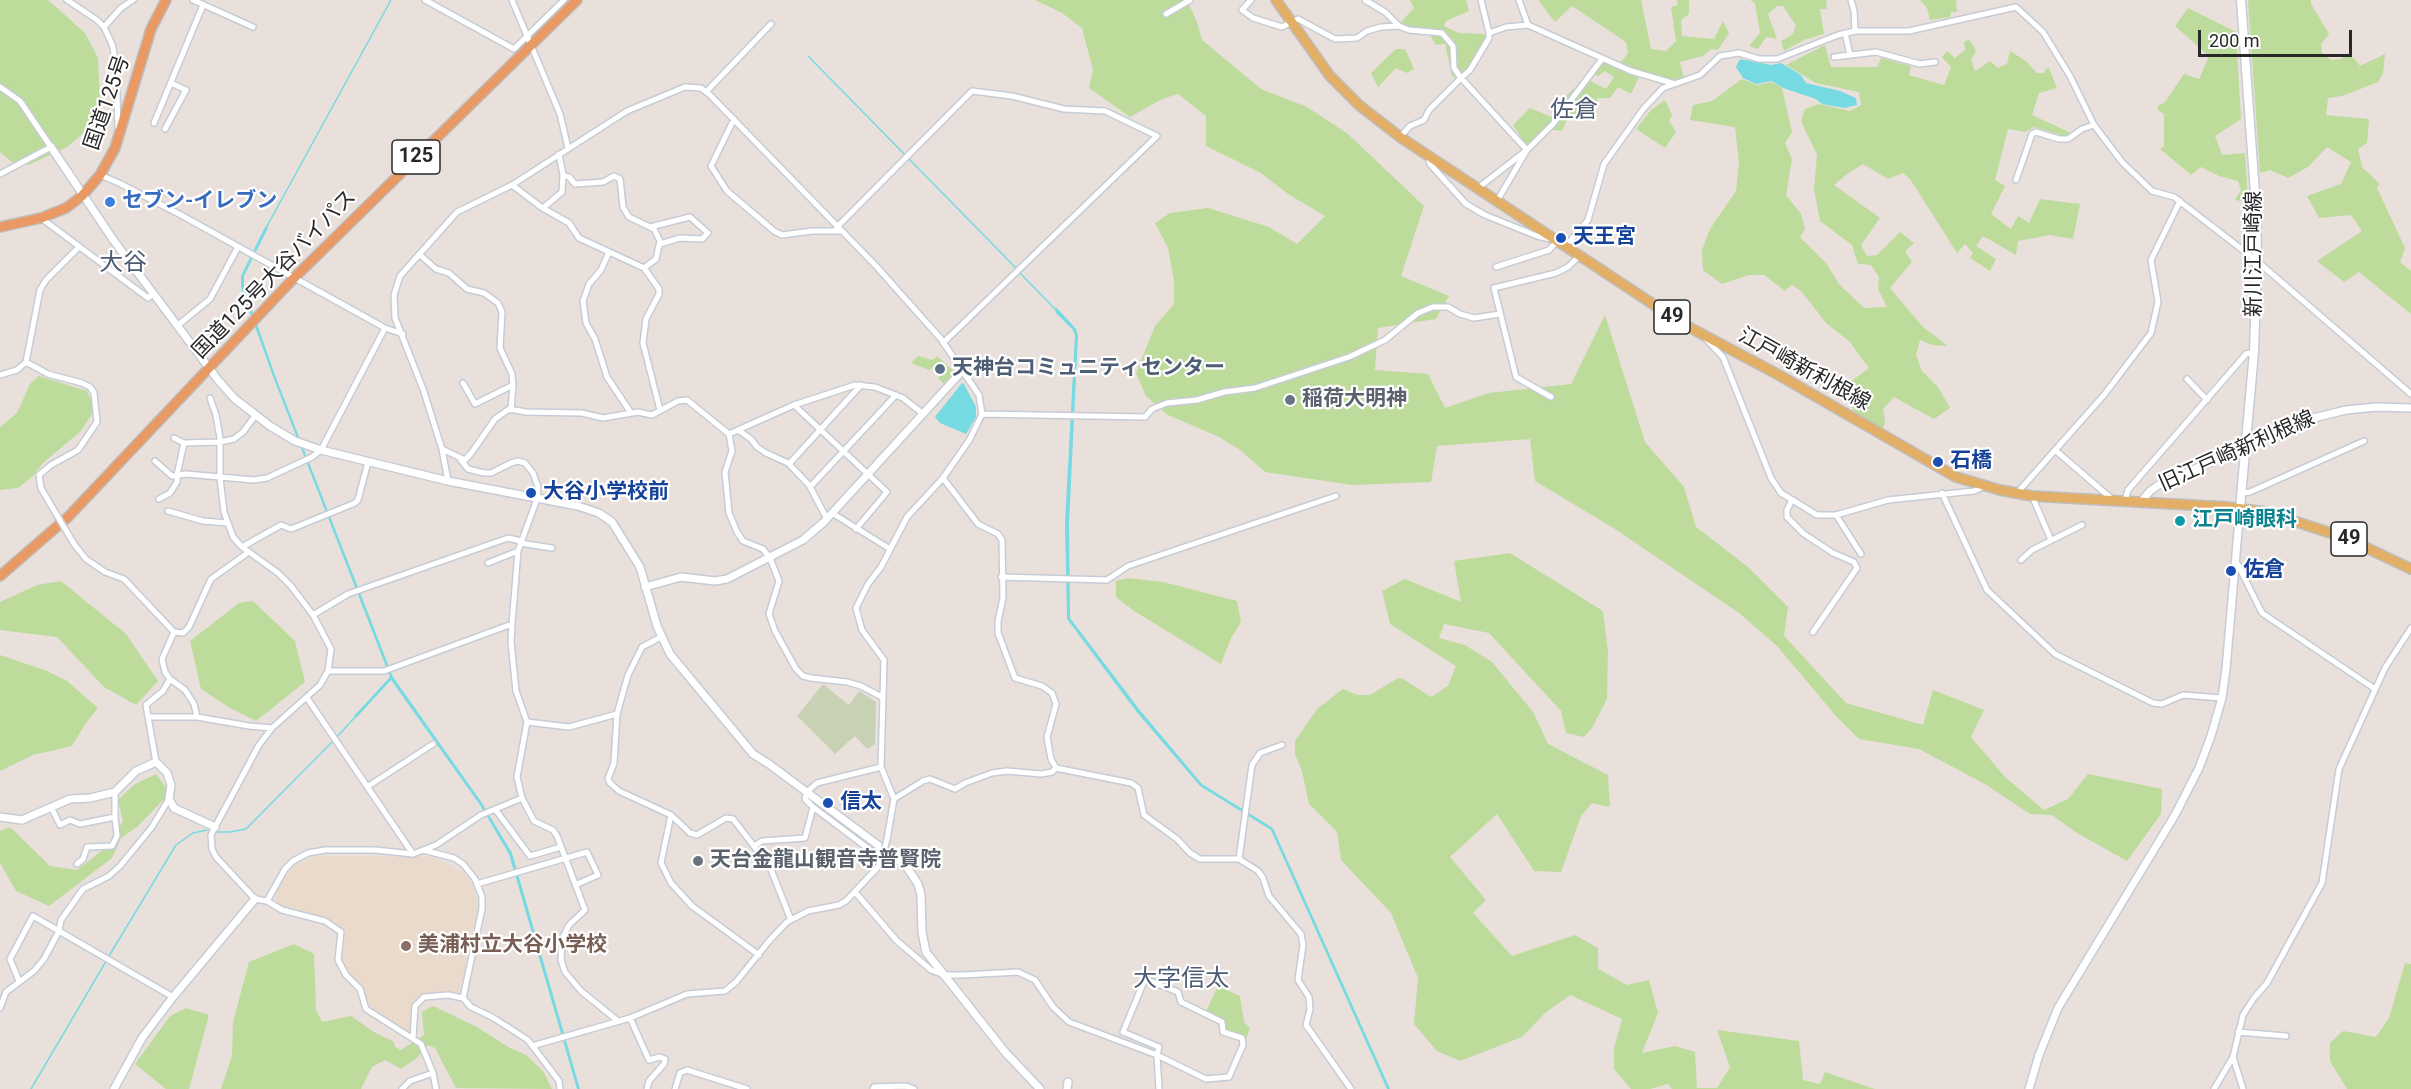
<!DOCTYPE html>
<html>
<head>
<meta charset="utf-8">
<style>
  body { margin:0 }
  #map { position:relative; width:2411px; height:1089px; overflow:hidden; background:#e9e0db; font-family:Roboto,sans-serif }
  canvas { display:block }
  .scale { position:absolute; left:2198px; top:30px; width:154px; height:27px; box-sizing:border-box; border:3px solid #282828; border-top:0; padding-left:8px; font-size:18px; line-height:21px; white-space:nowrap; color:#282828; -webkit-text-stroke:4px #fff; paint-order:stroke }
</style>
</head>
<body>
<div id="map">
<canvas width="2411" height="1089"></canvas>
<div class="scale">200 m</div>
</div>
<script>
const ctx = document.querySelector('canvas').getContext('2d');
ctx.lineJoin = 'round';
function fill(path, color) {
  ctx.fillStyle = color;
  ctx.fill(path, 'evenodd');
}
function shape(rows) {
  const path = new Path2D();
  for (const r of rows) {
    path.moveTo(r[0], r[1]);
    for (let i = 2; i < r.length; i += 2) path.lineTo(r[i], r[i + 1]);
  }
  return path;
}
function trace(path, color, width, dash) {
  ctx.strokeStyle = color;
  ctx.lineWidth = width;
  ctx.lineCap = dash ? 'butt' : 'round';
  ctx.setLineDash(dash || []);
  ctx.stroke(path);
}
function drawText(font, color, halo, rows, align = 'center') {
  ctx.font = font + ' Roboto,"Noto Sans JP",sans-serif';
  ctx.lineWidth = 4.5;
  ctx.setLineDash([]);
  ctx.textBaseline = 'middle';
  ctx.strokeStyle = halo;
  ctx.fillStyle = color;
  for (const [text, x, y, turn = 0] of rows) {
    ctx.save();
    ctx.translate(x, y);
    ctx.rotate((+turn || 0) * Math.PI / 180);
    ctx.textAlign = isNaN(turn) ? turn : align;
    if (halo) ctx.strokeText(text, 0, 0);
    ctx.fillText(text, 0, 0);
    ctx.restore();
  }
}
const education = shape([
  [317,856,434,857,463,873,471,883,479,906,465,952,465,970,458,994,436,993,417,998,413,1004,410,1032,374,1011,368,1003,360,984,351,977,345,969,342,958,345,939,339,926,327,918,284,908,275,900,280,884,297,863]
]);
const green = shape([
  [0,0,48,0,85,33,98,58,100,108,89,128,67,147,29,165,12,162,0,152],
  [1035,0,1187,0,1197,22,1202,40,1261,89,1307,107,1348,134,1424,206,1401,276,1449,296,1436,319,1378,328,1375,370,1428,374,1445,408,1489,393,1571,384,1605,315,1645,442,1684,487,1696,527,1748,567,1788,607,1784,636,1846,703,1923,725,1933,690,1984,710,1971,737,2005,777,2044,810,2068,799,2088,774,2162,789,2161,814,2127,861,2077,833,2052,815,2030,814,1985,784,1919,749,1859,739,1836,716,1777,646,1739,613,1615,529,1535,481,1530,439,1437,446,1431,482,1352,485,1265,472,1239,449,1217,436,1168,415,1146,396,1136,373,1155,326,1174,304,1174,281,1168,248,1155,223,1170,213,1208,208,1269,227,1297,244,1325,216,1288,194,1261,173,1206,146,1206,116,1178,94,1162,99,1130,117,1089,88,1093,70,1082,28,1062,13],
  [1410,0,1466,0,1469,11,1446,21,1444,26,1459,33,1483,34,1488,38,1468,70,1457,78,1452,76,1445,44,1436,45,1426,29,1409,26,1401,22,1414,8],
  [1538,0,1641,0,1651,49,1666,51,1676,41,1671,7,1678,5,1677,0,1689,0,1689,14,1681,20,1682,36,1714,39,1723,21,1729,33,1718,50,1711,49,1703,56,1680,62,1684,79,1677,82,1657,83,1639,77,1631,94,1618,87,1610,98,1598,98,1591,121,1569,115,1562,131,1544,129,1529,149,1513,125,1530,108,1551,117,1564,98,1585,78,1606,89,1614,77,1605,71,1598,76,1591,71,1603,61,1616,68,1628,53,1626,42,1572,6,1555,22],
  [1750,0,1826,0,1827,9,1820,9,1824,34,1804,40,1784,51,1781,41,1792,35,1796,26,1783,6,1777,6,1768,14,1777,39,1766,37,1758,49,1749,46,1760,33,1755,3],
  [1920,0,1956,0,1957,12,1951,12,1950,17,1930,20,1927,8],
  [2248,0,2311,0,2311,4,2329,34,2321,44,2322,53,2331,60,2341,59,2346,54,2355,59,2360,66,2385,54,2383,73,2378,82,2342,96,2328,98,2326,115,2369,119,2367,143,2358,149,2362,167,2380,184,2377,188,2405,248,2400,262,2411,271,2411,314,2359,272,2344,282,2317,261,2362,231,2351,215,2319,218,2307,196,2341,184,2351,162,2327,147,2308,167,2288,178,2270,170,2260,173],
  [2188,8,2236,32,2241,119,2215,136,2222,155,2245,153,2248,202,2235,200,2241,190,2238,181,2219,176,2201,167,2191,175,2160,149,2164,146,2164,114,2158,110,2158,106,2165,102,2184,74,2199,79,2209,56,2175,26],
  [1969,39,1976,51,1971,59,1975,71,1990,61,1998,68,2007,64,2010,51,2026,61,2037,73,2045,73,2045,69,2049,68,2057,88,2039,93,2032,115,2073,134,2065,136,2034,127,2025,132,2008,129,1995,180,2005,186,1991,214,2011,229,2018,216,2029,223,2040,199,2080,204,2073,239,2050,235,2018,241,2016,255,1983,236,1976,246,1996,259,1990,271,1970,258,1973,253,1965,244,1957,253,1910,179,1903,173,1888,179,1863,164,1847,174,1834,185,1880,218,1861,245,1867,256,1877,255,1900,232,1914,243,1905,251,1912,262,1890,288,1923,327,1948,346,1932,345,1920,340,1916,355,1922,371,1938,387,1950,408,1934,419,1894,397,1883,409,1885,422,1883,429,1854,412,1846,385,1869,368,1849,341,1827,324,1801,291,1792,285,1785,291,1764,275,1749,275,1722,284,1703,270,1702,250,1710,229,1736,191,1739,163,1735,127,1690,120,1693,105,1712,101,1742,79,1757,85,1772,82,1782,88,1792,132,1785,143,1792,159,1786,195,1801,214,1805,229,1800,237,1826,263,1839,284,1864,308,1887,307,1878,289,1879,277,1871,265,1858,264,1852,245,1820,221,1814,189,1817,155,1801,121,1805,109,1819,104,1850,111,1861,105,1859,92,1816,83,1786,65,1825,45,1831,67,1877,67,1881,58,1911,66,1909,75,1944,85,1951,67,1942,57,1947,51,1955,58,1965,50,1964,42],
  [1396,49,1405,49,1414,69,1407,73,1396,68,1378,87,1371,73],
  [1665,100,1672,115,1669,121,1676,132,1665,148,1636,129,1651,110],
  [918,356,933,360,937,356,958,375,947,387,938,378,945,372,938,363,929,370,911,363],
  [39,376,87,391,95,409,81,431,43,463,32,477,18,488,0,490,0,427,17,413,30,384],
  [1510,553,1603,611,1608,651,1607,699,1592,728,1584,737,1566,733,1561,711,1489,633,1444,624,1439,638,1465,645,1492,662,1533,712,1548,744,1608,775,1610,807,1592,803,1581,816,1561,872,1534,871,1497,814,1450,857,1486,900,1473,913,1512,956,1575,935,1598,948,1598,969,1627,985,1649,980,1658,1013,1642,1053,1675,1046,1695,1052,1697,1088,1717,1088,1730,1067,1717,1030,1799,1041,1803,1080,1820,1084,1825,1072,1875,1089,1672,1089,1668,1084,1650,1089,1631,1089,1614,1069,1614,1048,1622,1019,1570,995,1545,1013,1522,1037,1460,1061,1437,1051,1414,1024,1418,978,1391,913,1341,860,1337,832,1309,804,1302,771,1295,754,1295,741,1317,709,1343,689,1357,695,1370,695,1398,678,1403,679,1431,697,1448,686,1456,666,1390,624,1382,591,1405,579,1461,602,1454,561],
  [1128,578,1163,582,1237,601,1241,622,1231,638,1221,664,1134,611,1116,597,1116,581],
  [61,581,126,634,158,681,136,705,104,687,57,637,0,630,0,602,37,585],
  [253,601,295,641,305,682,256,721,230,708,201,689,190,641,239,603],
  [0,655,47,671,67,681,98,708,85,724,72,746,33,755,0,771],
  [156,774,170,793,137,827,121,838,112,858,49,906,16,891,0,863,0,831,10,827,50,866,77,870,108,846,123,821,118,800,135,784],
  [294,944,314,954,316,1010,322,1022,351,1016,374,1032,394,1042,395,1047,401,1050,424,1035,422,1012,433,1006,477,1027,510,1048,526,1055,543,1071,552,1089,456,1088,435,1048,428,1045,418,1057,401,1069,385,1060,372,1067,361,1089,221,1089,232,1056,233,1022,249,962],
  [2405,963,2411,964,2411,1089,2347,1089,2330,1061,2330,1043,2343,1031,2376,1037,2389,1018],
  [1218,986,1240,996,1244,1022,1250,1028,1246,1039,1223,1032,1222,1022,1205,1014],
  [186,1008,209,1015,189,1089,166,1089,135,1064,170,1016]
]);
const cemetery = shape([
  [823,684,849,705,859,691,876,702,875,744,867,749,855,736,835,754,797,716]
]);
const water = shape([
  [1740,59,1771,65,1781,63,1801,75,1806,83,1840,91,1856,98,1857,105,1845,108,1822,104,1816,99,1783,88,1772,81,1756,84,1743,78,1736,67],
  [265,227,268,228,244,276,244,287,276,378,393,677,482,803,512,853,580,1089,577,1089,509,854,480,805,391,680,356,718,354,716,390,677,274,379,241,288,241,276],
  [1057,308,1076,329,1078,335,1069,523,1070,618,1139,709,1202,784,1273,828,1390,1089,1387,1089,1271,830,1200,786,1136,711,1067,619,1065,523,1075,335,1073,330,1056,313,1055,310],
  [962,383,964,384,976,407,976,417,966,434,940,423,935,417]
]);
const stream = shape([
  [808,56,1017,269],
  [266,228,391,0],
  [1020,273,1057,311],
  [337,737,356,716],
  [217,832,230,832,246,829,334,740],
  [109,956,176,845,193,833,207,830],
  [31,1089,105,963]
]);
const minor = shape([
  [67,0,97,20,104,27,112,44,116,62,118,128],
  [193,0,253,27],
  [425,0,514,49,564,0],
  [512,0,560,114,568,148],
  [1251,0,1242,10,1253,18,1282,27,1298,19,1335,39,1357,38,1367,31,1381,27,1399,26],
  [1365,0,1385,12,1399,26,1409,30,1442,33,1453,46,1454,68,1461,78,1470,70,1489,38,1489,33,1506,27,1528,25,1631,71,1672,83],
  [1481,0,1489,33],
  [1519,0,1528,25],
  [1851,0,1854,11,1855,31],
  [1166,14,1190,0],
  [104,27,121,8,133,0],
  [1845,33,1850,55],
  [1834,57,1876,52,1920,64,1935,62],
  [0,87,20,101,51,147,0,174],
  [706,92,771,24],
  [734,119,711,166,727,191,774,231,782,235,812,231,840,231],
  [154,123,203,5],
  [165,129,186,90,171,83],
  [1400,137,1410,126,1424,120,1429,110,1461,78,1527,150,1478,188],
  [559,154,563,175,569,177,575,184,603,182,614,176,620,179,623,207,629,217,654,229,660,241,656,259,644,268],
  [1428,157,1430,164,1466,204,1485,215,1537,236,1550,239],
  [100,175,119,183,181,215,385,328,403,334],
  [2016,180,2032,134,2036,132,2059,139,2068,139,2082,129,2094,125],
  [512,185,541,207,569,223,579,238,644,268,659,289,659,294,646,319,643,343,660,410],
  [1497,201,1527,150,1553,124,1602,59],
  [543,208,562,192,563,175],
  [41,218,148,298,153,294],
  [650,227,690,217,708,233,702,239,680,238,660,244],
  [837,227,972,91,1012,96,1064,109,1105,111,1157,136,943,343],
  [1565,247,1588,220,1604,164,1644,108,1663,88,1700,75,1720,56,1739,53,1759,59,1777,59,1838,35,1855,31,1909,31,2016,7,2043,32,2070,76,2094,125,2122,162,2152,191,2174,197,2257,261,2411,394],
  [609,252,601,270,589,284,583,301,586,323,595,339,607,377,631,413],
  [419,254,436,269,449,273,467,289,484,293,498,303,502,312,500,348,512,374,513,385],
  [1496,267,1549,250,1557,241],
  [177,326,210,299,238,247],
  [1705,338,1723,357,1771,478,1781,493,1817,515,1836,515,1888,500,1974,491,1985,486],
  [26,362,48,374,82,383,90,387,94,393,97,422,78,450,51,465,39,475,41,488,45,495],
  [0,375,17,370,26,362,40,290,46,280,79,247],
  [2187,379,2207,400],
  [463,383,475,404,513,385,511,410],
  [1551,397,1516,377,1494,288,1556,273,1568,267,1579,256],
  [210,398,216,415,220,438,220,478,224,512,233,537,242,547,278,573,291,586,313,615,331,649,328,671,320,685,272,728,259,745,215,827,211,835,212,849,216,857,255,899,267,901,282,910,325,921,341,932,338,960,346,975,360,989,366,1009,421,1044,433,1073,436,1089],
  [794,405,887,492,856,529],
  [982,414,1145,417,1152,409,1167,403,1197,400,1224,392,1255,388,1349,357,1385,340,1418,313,1433,307,1448,307,1460,314,1474,318,1500,314],
  [738,430,751,439,757,447,766,453,788,463,809,485,827,519],
  [729,434,794,405,855,385,875,387,903,398,922,413],
  [174,438,184,443,220,442,234,439,243,432,255,416],
  [442,449,465,460,472,452,495,419,509,409,526,412,582,413,603,418,638,412,652,415,678,401,687,400,729,434,732,451,725,472,729,513,737,532,743,541,763,549,770,558,779,581,769,614,775,631,796,669,803,676,811,678,847,682,861,686,882,697],
  [2055,450,2113,500],
  [460,459,468,469,484,473,491,473,511,463,518,461,525,463,533,473,538,487,537,499,518,551,512,624,511,642,516,691,527,722,517,777,522,798,534,821,553,830,557,836,585,910,569,925,562,939,561,960,565,972,581,991,618,1021],
  [155,461,172,476,186,474,254,480,267,478,312,457,321,450,385,328],
  [789,464,861,385],
  [943,478,978,524,998,534,1002,540,1003,598,998,621,998,633,1015,678,1042,686,1052,693,1056,704,1047,737,1051,759,1056,768],
  [448,481,442,449,423,389,395,318,394,295,400,276,457,212,512,185,627,111,685,87,701,88,709,94,876,266,941,339,979,395,982,414,970,439,943,478,907,517,881,567,868,584,856,608,862,630,884,660,881,767,894,799,887,839],
  [810,487,896,395],
  [1942,493,1987,590,2055,654,2153,703,2162,704,2183,695,2222,698],
  [2017,493,2104,395,2151,333,2158,302,2151,260,2180,201],
  [2242,493,2250,492,2364,441],
  [2032,496,2051,540],
  [159,499,170,493,177,482,177,475,184,443],
  [1792,500,1787,510,1787,517,1804,534,1833,553,1854,562,1857,568,1813,632],
  [2125,501,2128,490,2246,354,2254,352],
  [168,511,203,521,228,523],
  [832,513,890,549],
  [1836,515,1861,554],
  [520,543,552,548],
  [74,544,86,559,105,572,124,579,174,632,162,659,165,672,170,679,163,691,146,705,156,762],
  [242,547,281,525,291,529,355,503,358,500,368,462],
  [2021,560,2032,550,2082,525],
  [2236,561,2262,613,2375,689],
  [488,563,518,551],
  [1001,577,1107,580,1128,566,1336,496],
  [313,615,348,594,508,538,521,541],
  [174,632,183,633,189,627,211,579,249,552],
  [661,637,642,647,628,675,617,714,614,763,608,779,610,783,619,791,671,815,690,833,697,835,726,818,733,819,770,867,791,920],
  [328,671,384,671,512,624],
  [170,679,185,690,194,704,197,717],
  [307,698,413,854],
  [148,717,197,717,249,726,272,728],
  [527,722,569,727,617,714],
  [367,787,433,744],
  [894,799,923,781,930,779,955,789,965,783,992,773,1007,771,1041,774,1052,772,1056,768,1131,783,1138,788,1144,815,1177,839,1190,853,1200,859,1239,859,1258,871,1263,878,1269,896,1301,934,1303,945,1298,980,1309,997,1310,1009,1306,1025,1351,1089],
  [51,807,60,825,70,820,80,824,115,817,115,792],
  [495,809,530,856,561,847],
  [671,815,661,863,671,883,692,906,759,955],
  [754,846,762,841,805,838,813,807],
  [423,850,454,858,463,864,475,879,482,897,482,909,463,998],
  [1239,859,1252,765,1260,753,1282,745],
  [77,864,83,859,87,847,112,846,117,836,115,817],
  [477,884,587,852,598,875,575,885],
  [855,892,897,941,931,970,944,975,963,975,1018,972,1035,980,1053,1007,1069,1022,1157,1055,1159,1089],
  [267,901,285,869,293,861,308,853,325,850,375,850,413,854,436,845,481,815,522,798],
  [1145,979,1178,992,1181,1002,1222,1022,1223,1032,1242,1038,1243,1045,1229,1077,1206,1079,1157,1055,1159,1047,1123,1032,1145,979],
  [19,981,10,959,33,916,173,997],
  [0,1008,6,992,34,971,44,959,59,931,61,920,83,889,109,876,120,866,152,827,169,799],
  [630,1018,649,1060,660,1057,665,1059,664,1064,649,1081,647,1089],
  [2238,1032,2286,1036],
  [413,1038,415,1006,424,997,448,995,463,998,471,1007,492,1017,528,1040,559,1081,560,1089],
  [532,1046,630,1018,687,994,725,991,736,982,769,941,787,922,808,911,839,905,846,901,878,867,882,859,813,807,805,799,807,792,817,783,881,767],
  [402,1089,410,1081,433,1073],
  [675,1089,680,1073,687,1070,747,1089],
  [873,1089,874,1087,906,1086,914,1089],
  [2214,1089,2233,1057],
  [2243,1089,2233,1057,2243,1015,2254,998,2267,983,2322,883,2339,769,2385,668,2411,628]
]);
const tertiary = shape([
  [51,147,114,241,218,380,235,399,270,426,295,441,321,450,448,481,578,506,599,513,612,522,640,567,657,626,670,654,753,754,769,764,906,866,918,884,921,895,922,932,926,952,1005,1052,1040,1089],
  [2141,502,2150,491,2157,486,2301,421,2346,410,2376,407,2411,408],
  [645,587,681,577,715,581,727,579,803,540,824,522,963,370],
  [0,817,22,820,70,799,90,798,115,792,136,771,156,762,167,773,171,785,169,799,174,808,215,827],
  [114,1089,142,1038,173,997,255,899],
  [1067,1089,1068,1082],
  [2029,1089,2039,1055,2058,1008,2175,815,2199,768,2211,736,2222,698,2226,669,2240,508]
]);
const secondary = shape([
  [2240,508,2254,352,2257,261,2256,207,2241,0]
]);
const primary = shape([
  [1276,0,1330,76,1359,105,1400,137,1683,324,1777,374,1956,477,2000,490,2032,496,2227,507,2266,512,2346,538,2411,569]
]);
const trunk = shape([
  [0,227,41,218,66,208,82,196,100,175,115,148,151,29,166,0],
  [0,576,68,517,294,278,577,0]
]);
const minorBridge = shape([
  [45,495,74,544],
  [882,859,887,839]
]);
const markers = [
  [110,202,6,"#3f7fe0"],
  [1561,238,6,"#1a4fb4"],
  [940,369,6,"#5c6f8a"],
  [1290,400,6,"#6b7280"],
  [1938,462,6,"#1a4fb4"],
  [531,493,6,"#1a4fb4"],
  [2180,521,6,"#0f9aa8"],
  [2231,571,6,"#1a4fb4"],
  [828,803,6,"#1a4fb4"],
  [698,861,6,"#6b7280"],
  [406,946,6,"#8d6e63"]
];
const shields = [
  [416,157,48],
  [1672,317,36],
  [2349,539,36]
];
const shieldNames = [
  ["125",416,157],
  ["49",1672,317],
  ["49",2349,539]
];
const streetNames = [
  ["国道125号",108,103,-71],
  ["新川江戸崎線",2255,254,-90],
  ["国道125号大谷バイパス",275,275,-46],
  ["江戸崎新利根線",1804,370,29],
  ["旧江戸崎新利根線",2237,452,-24]
];
const shopNames = [
  ["セブン-イレブン",122,202]
];
const transitNames = [
  ["天王宮",1573,238],
  ["石橋",1950,462],
  ["大谷小学校前",543,493],
  ["佐倉",2243,571],
  ["信太",840,803]
];
const serviceNames = [
  ["天神台コミュニティセンター",952,369]
];
const worshipNames = [
  ["稲荷大明神",1302,400],
  ["天台金龍山観音寺普賢院",710,861]
];
const cultureNames = [
  ["江戸崎眼科",2192,521]
];
const educationNames = [
  ["美浦村立大谷小学校",418,946]
];
const quarterNames = [
  ["佐倉",1574,111],
  ["大谷",123,264],
  ["大字信太",1181,980]
];
fill(education, '#e9dacb');
fill(green, '#bddb9b');
fill(cemetery, '#c7d1b3');
fill(water, '#76dae2');
trace(stream, '#76dae2', 1.5);
trace(minor, '#c6ccd5', 8);
trace(tertiary, '#c6ccd5', 10);
trace(secondary, '#c6ccd5', 11);
trace(primary, '#bebebe', 12);
trace(trunk, '#bebebe', 12);
trace(minor, '#fff', 5);
trace(tertiary, '#fff', 7);
trace(secondary, '#fff', 8);
trace(primary, '#e3af66', 9);
trace(trunk, '#e99963', 9);
trace(minorBridge, '#c6ccd5', 8, []);
trace(minorBridge, '#fff', 5);
for (const [x, y, r, color] of markers) {
  const dot = new Path2D();
  dot.arc(x, y, r, 0, 2 * Math.PI);
  ctx.fillStyle = color;
  ctx.fill(dot);
  trace(dot, '#fff', 2);
}
for (const [x, y, w] of shields) {
  const box = new Path2D();
  box.roundRect(x - w / 2, y - 17, w, 34, 4.5);
  ctx.fillStyle = '#fff';
  ctx.fill(box);
  trace(box, '#282828', 1.5);
}
drawText('bold 20px', '#282828', null, shieldNames);
drawText('21px', '#282828', '#fff', streetNames);
drawText('bold 21px', '#366cbe', '#fff', shopNames, 'left');
drawText('bold 21px', '#164399', '#fff', transitNames, 'left');
drawText('bold 21px', '#4e5e75', '#fff', serviceNames, 'left');
drawText('bold 21px', '#5b616d', '#fff', worshipNames, 'left');
drawText('bold 21px', '#0d838f', '#fff', cultureNames, 'left');
drawText('bold 21px', '#785e54', '#fff', educationNames, 'left');
drawText('24px', '#4d5b74', '#fff', quarterNames);
</script>
</body>
</html>
